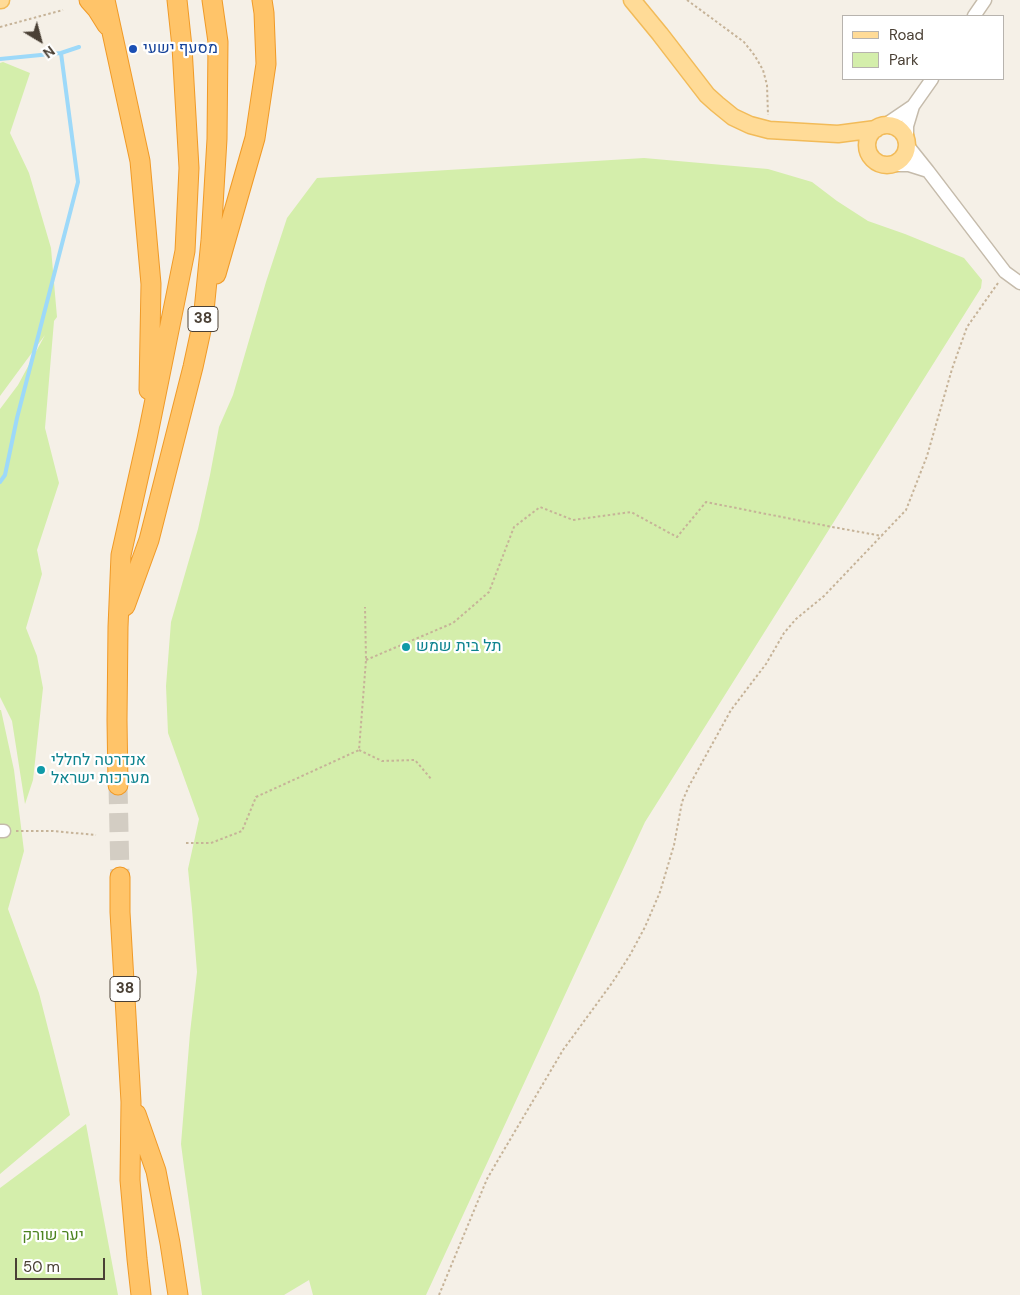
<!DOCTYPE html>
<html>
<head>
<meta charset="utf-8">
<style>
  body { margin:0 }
  #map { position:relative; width:1020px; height:1295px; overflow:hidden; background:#f5f0e7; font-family:"DM Sans",sans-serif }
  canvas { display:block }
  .legend { position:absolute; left:842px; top:15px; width:162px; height:65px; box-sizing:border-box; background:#fff; border:1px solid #b7b3ae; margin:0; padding:6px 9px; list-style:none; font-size:15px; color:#4a4035 }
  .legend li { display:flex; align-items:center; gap:10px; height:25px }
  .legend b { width:25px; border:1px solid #b7b3ae }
  .north { position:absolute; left:15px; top:15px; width:50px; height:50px; -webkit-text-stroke:4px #fff; paint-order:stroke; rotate:143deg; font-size:14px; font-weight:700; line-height:20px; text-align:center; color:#4a4035 }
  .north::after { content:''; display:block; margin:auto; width:18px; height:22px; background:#4a4035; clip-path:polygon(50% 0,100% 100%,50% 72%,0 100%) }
  .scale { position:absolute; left:15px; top:1258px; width:90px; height:22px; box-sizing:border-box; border:2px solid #4a4035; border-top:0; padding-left:6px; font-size:15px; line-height:18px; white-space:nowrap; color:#4a4035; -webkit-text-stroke:4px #fff; paint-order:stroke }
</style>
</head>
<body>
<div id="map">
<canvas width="1020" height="1295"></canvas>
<ul class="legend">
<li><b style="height:6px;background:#ffdb97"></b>Road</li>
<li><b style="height:14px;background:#d4eeab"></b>Park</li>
</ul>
<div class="north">N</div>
<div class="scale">50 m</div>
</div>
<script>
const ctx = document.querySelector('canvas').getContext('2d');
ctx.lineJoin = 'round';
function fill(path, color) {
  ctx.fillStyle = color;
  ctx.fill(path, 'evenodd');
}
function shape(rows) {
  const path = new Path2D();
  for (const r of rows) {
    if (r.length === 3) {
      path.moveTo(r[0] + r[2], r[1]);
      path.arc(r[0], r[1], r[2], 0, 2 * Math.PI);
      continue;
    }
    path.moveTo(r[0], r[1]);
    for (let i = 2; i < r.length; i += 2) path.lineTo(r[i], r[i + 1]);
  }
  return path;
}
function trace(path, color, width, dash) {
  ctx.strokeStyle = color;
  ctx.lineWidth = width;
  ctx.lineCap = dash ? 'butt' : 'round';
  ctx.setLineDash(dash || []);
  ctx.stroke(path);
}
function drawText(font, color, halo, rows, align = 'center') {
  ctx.font = font + ' "DM Sans",Heebo,sans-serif';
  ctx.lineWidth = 4.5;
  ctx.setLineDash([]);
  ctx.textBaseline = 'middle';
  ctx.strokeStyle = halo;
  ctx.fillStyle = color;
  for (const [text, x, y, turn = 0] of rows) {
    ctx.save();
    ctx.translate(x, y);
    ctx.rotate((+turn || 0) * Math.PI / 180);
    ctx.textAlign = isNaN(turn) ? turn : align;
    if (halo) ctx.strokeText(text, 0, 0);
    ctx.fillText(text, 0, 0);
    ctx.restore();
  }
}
const green = shape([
  [3,62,30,73,10,133,29,173,51,248,57,317,54,321,45,428,59,483,37,550,42,574,26,628,37,656,43,688,33,780,25,804,12,721,0,697,0,409,18,385,45,335,0,396,0,63],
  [644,158,768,169,812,182,837,201,868,221,905,234,964,258,982,280,981,288,645,822,426,1295,313,1295,309,1280,284,1295,202,1295,184,1167,181,1144,190,1033,197,972,192,909,188,869,199,819,168,733,166,686,171,622,198,529,210,475,219,427,233,395,266,282,287,218,317,178],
  [0,710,1,710,14,770,24,851,8,909,39,993,70,1115,0,1174],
  [86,1124,118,1295,0,1295,0,1188]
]);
const stream = shape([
  [0,59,61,53,79,47],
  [0,482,5,475,17,418,78,182,61,53]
]);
const highwayTunnel = shape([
  [118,785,120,877]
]);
const path = shape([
  [687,0,744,42,755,56,763,70,767,85,768,115],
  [0,27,63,10],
  [366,660,453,623,489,592,514,527,540,507,573,520,631,512,677,537,706,502,827,526,882,536],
  [359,750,382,761,415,760,432,780],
  [16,831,53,831,96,835],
  [186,843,211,843,242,831,256,797,359,750,366,660,365,607],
  [439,1295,487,1179,498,1160,563,1050,612,983,630,955,645,927,660,892,674,845,682,802,689,786,731,710,766,664,784,633,796,619,824,596,906,510,927,456,952,369,967,327,998,283]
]);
const minor = shape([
  [974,16,985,0],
  [885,125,913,106],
  [907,139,907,126,913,106,932,79],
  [908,146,928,171,1005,272,1020,283],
  [892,165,909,165,928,171],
  [0,831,4,831]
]);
const major = shape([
  [0,0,1,0],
  [632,0,660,34,707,95,717,104,733,117,750,125,769,130,838,134,876,129],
  [887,145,20]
]);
const highway = shape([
  [89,0,97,9,107,25],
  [105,0,140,161,151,284,149,390],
  [216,274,255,138,266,64,264,13,262,0],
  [125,606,149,540,193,367,203,321,211,240,217,139,218,42,212,0],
  [118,785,117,720,118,627,121,555,147,439,185,251,189,168,182,47,177,0],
  [120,877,120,912,131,1102,130,1180,137,1259,141,1295],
  [136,1114,156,1171,170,1243,178,1295]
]);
const markers = [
  [133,49,5,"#1a4fb4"],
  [406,647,5,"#0f9aa8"],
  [41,770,5,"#0f9aa8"]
];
const shields = [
  [203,319,30],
  [125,989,30]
];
const shieldNames = [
  ["38",203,319],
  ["38",125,989]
];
const transitNames = [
  ["מסעף ישעי",143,49]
];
const cultureNames = [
  ["תל בית שמש",416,647],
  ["אנדרטה לחללי",51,761],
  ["מערכות ישראל",51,779]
];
const parkNames = [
  ["יער שורק",53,1236]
];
fill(green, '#d4eeab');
trace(stream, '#9dd9f9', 4);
trace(highwayTunnel, '#d3cdc3', 19, [19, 9]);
trace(minor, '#c5bbab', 15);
trace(major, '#f2bb59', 19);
trace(highway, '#f09a27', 21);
trace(path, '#c6b398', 2, [2.5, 2.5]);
trace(minor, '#fff', 12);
trace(major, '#ffdb97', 16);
trace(highway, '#ffc469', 19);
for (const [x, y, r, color] of markers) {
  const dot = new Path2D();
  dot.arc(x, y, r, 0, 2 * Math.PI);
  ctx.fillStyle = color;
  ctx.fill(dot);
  trace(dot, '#fff', 2);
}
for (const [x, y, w] of shields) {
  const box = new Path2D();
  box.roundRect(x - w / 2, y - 12.5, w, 25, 4);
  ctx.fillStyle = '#fff';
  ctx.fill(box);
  trace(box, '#4a4035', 1);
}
drawText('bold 15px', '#4a4035', null, shieldNames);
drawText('16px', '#164399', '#fff', transitNames, 'left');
drawText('16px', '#0d838f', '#fff', cultureNames, 'left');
drawText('16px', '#4c8320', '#fff', parkNames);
</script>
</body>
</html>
